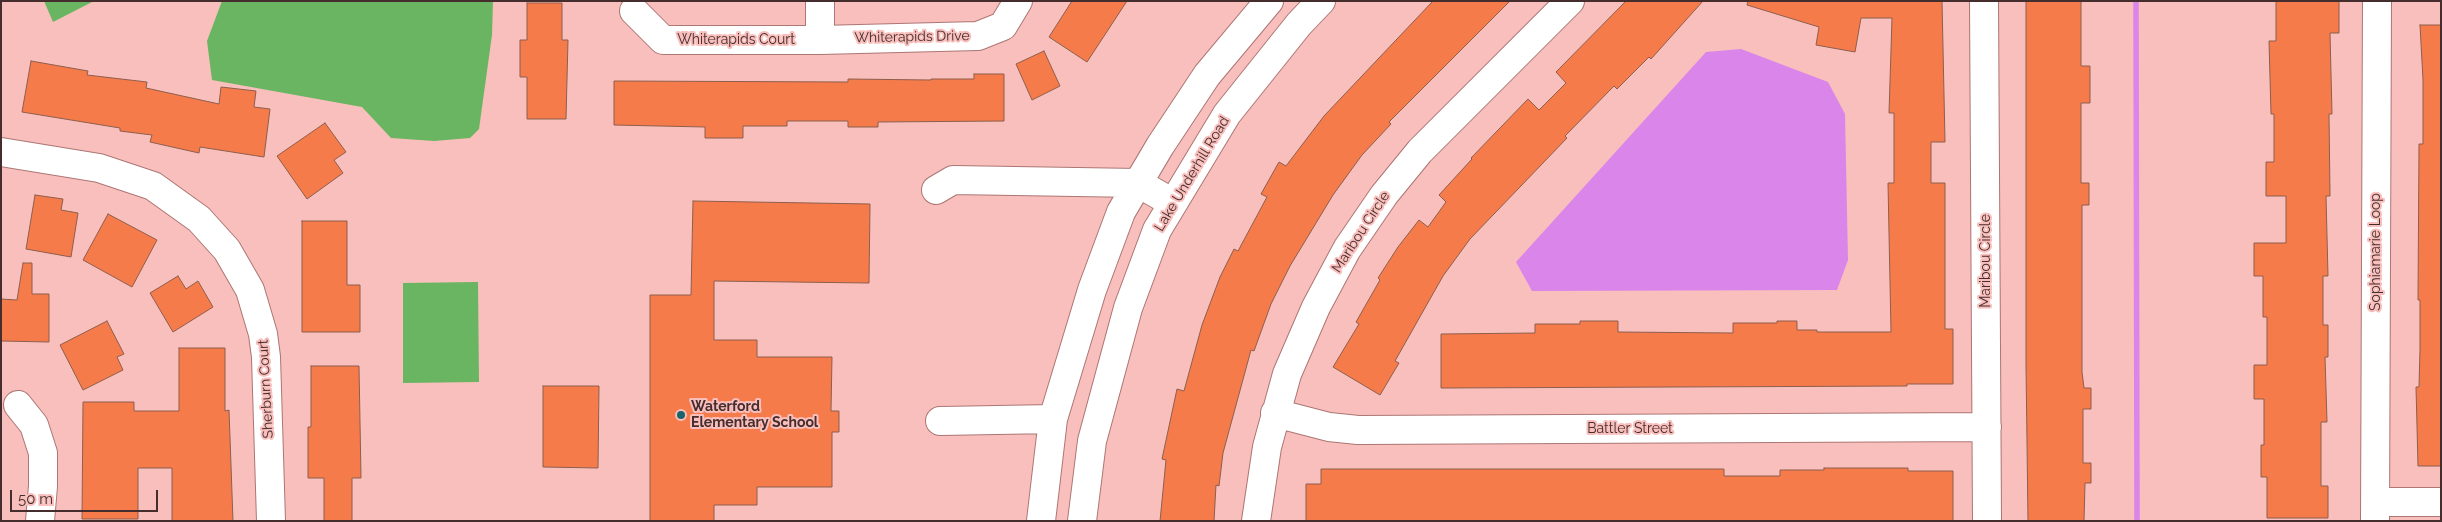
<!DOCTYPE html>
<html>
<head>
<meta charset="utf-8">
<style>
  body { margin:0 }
  #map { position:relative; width:2442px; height:522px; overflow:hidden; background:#f9bfbc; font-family:Raleway,sans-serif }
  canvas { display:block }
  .frame { position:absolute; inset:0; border:2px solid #442d2c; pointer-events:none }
  .scale { position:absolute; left:10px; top:490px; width:148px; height:22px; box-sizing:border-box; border:2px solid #442d2c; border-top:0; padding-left:6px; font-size:15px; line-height:18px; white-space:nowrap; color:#442d2c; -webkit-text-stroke:4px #f9bfbc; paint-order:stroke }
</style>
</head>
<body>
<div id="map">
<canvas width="2442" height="522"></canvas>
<div class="frame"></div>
<div class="scale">50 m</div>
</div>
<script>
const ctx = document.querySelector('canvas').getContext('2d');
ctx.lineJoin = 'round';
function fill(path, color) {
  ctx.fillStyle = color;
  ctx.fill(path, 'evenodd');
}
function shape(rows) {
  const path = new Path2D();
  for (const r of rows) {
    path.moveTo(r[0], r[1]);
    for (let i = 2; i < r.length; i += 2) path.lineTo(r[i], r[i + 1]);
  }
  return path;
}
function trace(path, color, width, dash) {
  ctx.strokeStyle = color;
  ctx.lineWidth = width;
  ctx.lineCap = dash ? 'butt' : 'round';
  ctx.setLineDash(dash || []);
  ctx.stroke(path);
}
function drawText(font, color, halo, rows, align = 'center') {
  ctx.font = font + ' Raleway,sans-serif';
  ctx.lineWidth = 4;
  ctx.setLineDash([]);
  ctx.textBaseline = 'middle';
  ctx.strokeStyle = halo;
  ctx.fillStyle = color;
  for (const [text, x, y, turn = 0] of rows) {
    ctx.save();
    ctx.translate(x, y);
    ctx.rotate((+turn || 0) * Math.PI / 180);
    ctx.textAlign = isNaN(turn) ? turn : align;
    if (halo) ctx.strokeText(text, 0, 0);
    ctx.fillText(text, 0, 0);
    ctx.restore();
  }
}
const green = shape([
  [44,1,94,1,53,22],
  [222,1,493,1,492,35,479,129,470,138,434,141,391,138,362,107,212,80,207,41],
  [478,282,479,382,403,383,403,283]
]);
const water = shape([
  [1741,49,1828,82,1845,114,1848,260,1837,290,1532,291,1516,262,1706,52]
]);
const stream = shape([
  [2136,1,2137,521]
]);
const building = shape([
  [1072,1,1127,1,1087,62,1049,37,1072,1],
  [1433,1,1510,1,1389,122,1391,124,1362,155,1333,195,1290,266,1271,304,1254,351,1251,350,1223,453,1219,486,1216,485,1214,521,1160,521,1166,460,1162,459,1177,389,1184,391,1202,325,1220,277,1234,249,1238,251,1267,197,1261,194,1279,162,1286,166,1324,116,1433,1],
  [1626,1,1703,1,1651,59,1649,57,1617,89,1614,86,1565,136,1567,138,1470,239,1443,276,1395,361,1399,363,1380,395,1333,367,1359,324,1356,322,1380,280,1378,278,1398,247,1419,220,1428,227,1446,202,1439,195,1472,159,1471,158,1528,99,1539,110,1566,83,1556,72,1626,1],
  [1748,1,1942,1,1945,142,1931,142,1931,183,1945,183,1945,329,1953,329,1953,384,1907,384,1907,386,1441,388,1441,334,1535,333,1535,324,1580,324,1580,321,1618,321,1618,332,1733,333,1733,323,1777,323,1777,321,1797,321,1797,330,1817,330,1817,332,1891,332,1888,183,1894,183,1894,113,1889,113,1892,18,1861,18,1855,52,1816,45,1819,27,1747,5,1748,1],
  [2026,1,2081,1,2081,66,2090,66,2090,103,2081,103,2081,183,2089,183,2089,205,2082,205,2082,372,2084,388,2091,388,2091,409,2083,409,2083,463,2091,463,2091,483,2085,483,2084,521,2028,521,2026,364,2026,1],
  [2276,1,2339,1,2339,33,2330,33,2332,114,2329,114,2330,196,2326,196,2328,276,2323,276,2323,325,2328,325,2328,357,2325,357,2327,422,2321,422,2321,486,2328,486,2328,518,2267,518,2267,477,2261,477,2261,445,2264,445,2264,399,2254,399,2254,365,2267,365,2267,317,2263,317,2263,276,2254,276,2254,243,2286,243,2286,196,2266,196,2266,162,2274,162,2274,114,2271,114,2269,41,2276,41,2276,1],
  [527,3,562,3,562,40,568,40,566,119,527,119,527,77,520,77,520,40,527,40,527,3],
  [2420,25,2441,25,2441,466,2418,466,2416,387,2419,387,2420,349,2420,300,2418,300,2419,144,2423,144,2423,80,2420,25],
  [1044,51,1060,86,1032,100,1016,64,1044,51],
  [31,61,88,71,87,75,147,82,146,88,219,104,221,87,256,91,254,107,270,109,264,157,200,147,199,153,150,142,152,135,120,131,120,128,22,112,31,61],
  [974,74,1004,74,1004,121,878,122,878,127,848,127,848,121,787,121,787,126,743,126,743,138,705,138,705,127,614,125,614,81,848,82,848,79,931,80,931,79,974,79,974,74],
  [325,123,346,152,334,160,343,173,307,199,277,156,325,123],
  [35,195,63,199,61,210,78,213,71,257,26,249,35,195],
  [693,201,870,204,869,283,714,281,714,340,757,340,757,357,832,357,831,411,839,411,839,432,832,432,832,487,757,487,757,505,714,505,714,521,650,521,650,295,691,295,693,201],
  [108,214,157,240,132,287,83,260,108,214],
  [302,221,347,221,347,285,360,285,360,332,302,332,302,221],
  [23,263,32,263,32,294,49,294,49,342,1,341,1,299,17,300,23,263],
  [178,276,186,289,198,281,213,307,173,332,150,293,178,276],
  [107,321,124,354,117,357,123,370,83,390,60,345,107,321],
  [179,348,225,348,225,411,229,410,233,521,172,521,172,468,138,468,138,519,82,519,83,402,134,402,134,411,179,411,179,348],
  [311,366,359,366,361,478,352,478,352,521,324,521,324,478,308,478,308,427,311,427,311,366],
  [543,386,599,386,598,468,543,467,543,386],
  [1824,468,1908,468,1908,471,1953,471,1953,521,1306,521,1306,484,1321,484,1321,469,1724,469,1724,476,1780,476,1780,470,1824,470,1824,468]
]);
const minor = shape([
  [820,1,820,40],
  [1984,1,1987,521],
  [634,11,663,40,820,40,978,36,1003,26,1018,1],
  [1,152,99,168,153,186,199,219,227,250,250,290,263,334,266,357,271,521],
  [936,190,953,180,1138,183,1173,203],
  [18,405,34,425,43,453,43,486,40,521],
  [1275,413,1329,427,1358,430,1987,427],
  [940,421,1053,419],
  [2376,502,2441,502],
  [1041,521,1053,419,1092,290,1121,212,1160,146,1207,75,1269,1],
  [1082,521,1092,441,1128,308,1157,230,1227,114,1299,24,1321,1],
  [1256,521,1267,447,1287,374,1316,307,1347,249,1384,195,1420,151,1570,1],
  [2375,521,2377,1]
]);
const markers = [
  [681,415,5,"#18666b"]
];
const streetNames = [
  ["Whiterapids Drive",912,37,-1],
  ["Whiterapids Court",736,40],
  ["Lake Underhill Road",1192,174,-59],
  ["Maribou Circle",1361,232,-57],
  ["Sophiamarie Loop",2376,252,-90],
  ["Maribou Circle",1986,261,-90],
  ["Sherburn Court",266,389,-93],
  ["Battler Street",1630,429]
];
const poiNames = [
  ["Waterford",691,407],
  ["Elementary School",691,423]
];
fill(green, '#6ab561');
fill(water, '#da85e9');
trace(stream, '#da85e9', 5.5);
fill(building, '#f67b4a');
trace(building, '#8d5e4d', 1);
trace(minor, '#ab7674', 30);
trace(minor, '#fff', 28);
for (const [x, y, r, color] of markers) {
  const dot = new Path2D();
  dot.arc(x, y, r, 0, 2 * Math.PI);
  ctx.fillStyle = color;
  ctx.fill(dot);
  trace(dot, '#f9bfbc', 2);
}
drawText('14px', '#442d2c', '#f9bfbc', streetNames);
drawText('bold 14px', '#442d2c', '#f9bfbc', poiNames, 'left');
</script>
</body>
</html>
